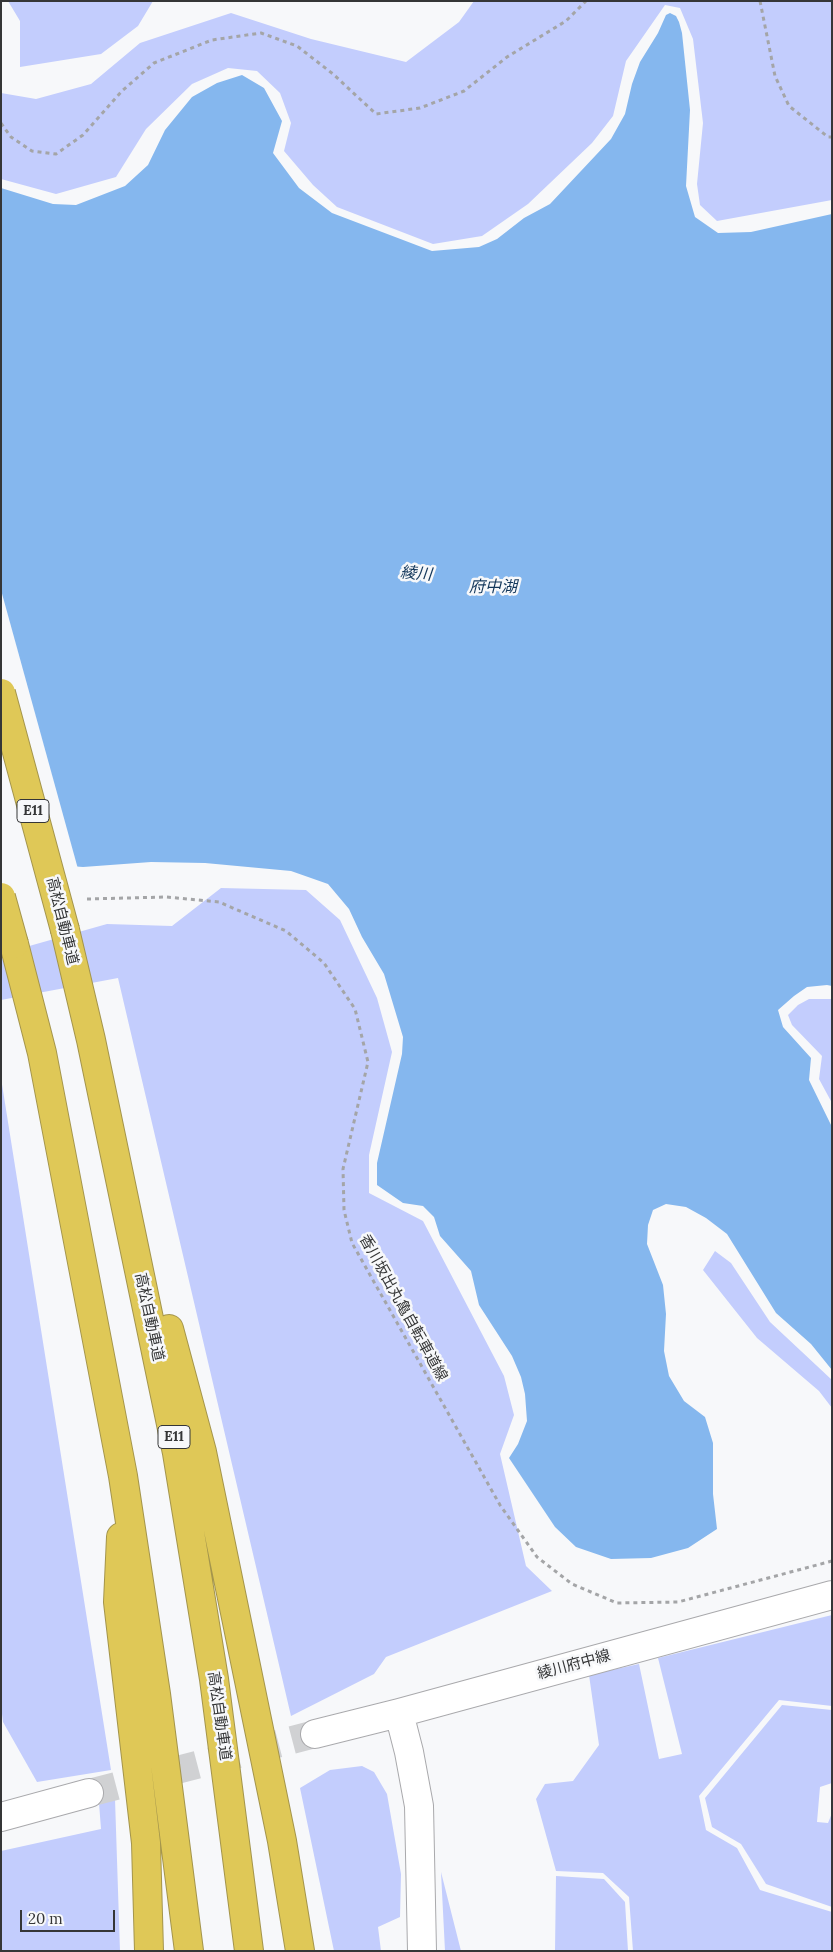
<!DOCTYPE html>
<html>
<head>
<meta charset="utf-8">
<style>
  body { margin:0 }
  #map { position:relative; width:833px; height:1952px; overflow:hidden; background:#f7f8fa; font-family:Lora,serif }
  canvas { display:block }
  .frame { position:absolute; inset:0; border:2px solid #353637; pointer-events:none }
  .scale { position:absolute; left:20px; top:1910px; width:95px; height:22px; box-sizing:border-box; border:2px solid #353637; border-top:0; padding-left:6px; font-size:15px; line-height:18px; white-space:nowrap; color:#353637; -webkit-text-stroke:4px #f7f8fa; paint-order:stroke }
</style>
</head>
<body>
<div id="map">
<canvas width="833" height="1952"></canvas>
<div class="frame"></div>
<div class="scale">20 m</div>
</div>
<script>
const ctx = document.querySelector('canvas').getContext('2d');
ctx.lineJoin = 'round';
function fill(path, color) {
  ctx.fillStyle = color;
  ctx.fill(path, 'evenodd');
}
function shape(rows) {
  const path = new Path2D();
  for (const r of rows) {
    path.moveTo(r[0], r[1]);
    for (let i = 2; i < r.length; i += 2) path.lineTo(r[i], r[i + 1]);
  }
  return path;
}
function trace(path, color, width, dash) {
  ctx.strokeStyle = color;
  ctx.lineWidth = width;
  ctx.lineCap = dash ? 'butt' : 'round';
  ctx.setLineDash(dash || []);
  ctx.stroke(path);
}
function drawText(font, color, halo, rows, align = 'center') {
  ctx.font = font + ' Lora,"Noto Sans JP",serif';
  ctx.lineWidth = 5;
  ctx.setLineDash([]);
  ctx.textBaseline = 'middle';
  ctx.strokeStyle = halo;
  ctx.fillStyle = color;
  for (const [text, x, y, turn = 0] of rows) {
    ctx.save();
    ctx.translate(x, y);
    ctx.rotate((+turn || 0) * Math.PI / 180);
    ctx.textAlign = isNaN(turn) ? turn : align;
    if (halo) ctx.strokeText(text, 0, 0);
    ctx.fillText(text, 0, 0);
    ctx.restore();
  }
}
const green = shape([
  [8,1,153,1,138,26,101,54,20,67,20,21],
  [474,1,832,1,832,200,717,221,700,205,697,184,703,123,693,39,680,8,665,5,626,61,613,116,592,143,528,204,482,236,433,244,337,207,313,185,284,151,291,123,280,93,257,71,228,68,192,84,146,129,116,177,56,194,1,179,1,93,36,99,91,84,140,43,231,13,311,39,406,62,459,22],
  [221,888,306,890,340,920,377,998,392,1052,369,1155,369,1193,423,1221,504,1376,514,1415,500,1454,526,1566,552,1591,386,1657,374,1674,291,1716,118,978,1,1000,1,954,107,924,172,926],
  [809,999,832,999,832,1103,819,1079,822,1056,792,1025,788,1015,798,1005],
  [1,1078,111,1770,37,1782,3,1722,1,1706],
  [715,1251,731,1263,770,1322,832,1380,832,1408,819,1391,757,1338,703,1270],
  [832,1615,832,1706,779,1700,699,1796,706,1830,737,1848,760,1890,832,1912,832,1951,633,1951,629,1897,603,1873,556,1871,536,1799,545,1784,573,1781,599,1745,589,1675,639,1664,659,1759,682,1754,658,1658],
  [782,1705,832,1710,832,1783,820,1787,817,1822,828,1823,832,1813,832,1907,766,1884,741,1844,712,1827,705,1798],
  [362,1766,374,1772,387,1794,401,1874,400,1917,378,1927,381,1951,334,1951,300,1788,330,1770],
  [115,1799,120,1951,1,1951,1,1851,101,1829,99,1803],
  [441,1872,461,1951,445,1951],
  [556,1876,604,1879,625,1902,628,1951,555,1951]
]);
const water = shape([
  [670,13,676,16,679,22,682,33,690,110,686,186,695,217,718,233,751,232,832,214,832,986,827,985,807,987,794,996,778,1010,783,1027,811,1058,809,1080,832,1127,832,1370,811,1344,776,1313,727,1234,706,1218,686,1207,666,1204,653,1210,648,1225,647,1244,663,1285,666,1314,664,1351,669,1376,684,1401,705,1417,713,1443,713,1494,717,1529,688,1548,651,1558,611,1559,576,1547,555,1527,509,1458,518,1444,527,1421,525,1394,521,1377,512,1356,479,1305,471,1271,440,1236,434,1217,423,1206,403,1203,377,1185,377,1163,402,1054,403,1037,384,974,362,937,349,909,328,884,291,871,205,863,151,862,83,867,1,861,1,188,53,204,76,205,125,186,148,165,165,130,192,97,217,83,242,75,264,88,282,121,273,153,299,188,332,213,432,251,479,247,497,239,524,218,550,204,611,139,625,114,632,84,640,62,658,33,666,15]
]);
const pier = shape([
  [1,590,78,869,1,863]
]);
const secondaryTunnel = shape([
  [89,1793,315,1734]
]);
const path = shape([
  [760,1,775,76,789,106,828,137,832,137],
  [1,123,11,137,32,151,56,154,83,135,122,91,154,63,212,40,261,33,297,46,333,74,376,114,420,108,464,91,507,57,566,21,586,1],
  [87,899,166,897,219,902,286,931,324,963,355,1009,368,1062,343,1169,344,1210,352,1243,500,1505,537,1557,572,1584,617,1603,678,1602,832,1561]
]);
const secondary = shape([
  [399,1713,409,1752,419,1806,422,1951],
  [315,1734,399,1713,832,1595],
  [1,1817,89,1793]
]);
const highway = shape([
  [65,930,91,1040,177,1453,214,1679,249,1951],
  [14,944,42,1053,123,1476,156,1694,189,1951],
  [169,1329,202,1452,282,1841,300,1951],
  [121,1537,118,1602,146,1843,149,1951]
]);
const highwayBridge = shape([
  [1,693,65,930],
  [1,897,14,944]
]);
const shields = [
  [33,811,32],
  [174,1437,32]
];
const shieldNames = [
  ["E11",33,811],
  ["E11",174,1437]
];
const streetNames = [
  ["高松自動車道",62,921,76],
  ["香川坂出丸亀自転車道線",403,1308,61],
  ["高松自動車道",149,1317,78],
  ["綾川府中線",574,1665,-15],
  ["高松自動車道",219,1716,82]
];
const waterNames = [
  ["綾川",416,574,5],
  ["府中湖",493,587]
];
fill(green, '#c3cdfd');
fill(water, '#85b7ee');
fill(pier, '#f7f8fa');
trace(secondaryTunnel, '#d0d1d3', 28, [28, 14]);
trace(secondary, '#a9a9ac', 30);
trace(highway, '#a4954c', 30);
trace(path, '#a4a5a7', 3, [4, 4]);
trace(secondary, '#fff', 28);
trace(highway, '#dfc857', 28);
trace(highwayBridge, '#a4954c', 30, []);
trace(highwayBridge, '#dfc857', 28);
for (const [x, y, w] of shields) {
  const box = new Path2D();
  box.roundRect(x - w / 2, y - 11.5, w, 23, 4);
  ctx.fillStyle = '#f7f8fa';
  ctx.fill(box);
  trace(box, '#353637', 1);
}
drawText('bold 14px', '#353637', null, shieldNames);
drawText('15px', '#353637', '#f7f8fa', streetNames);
drawText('italic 16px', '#13375b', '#f7f8fa', waterNames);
</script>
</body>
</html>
